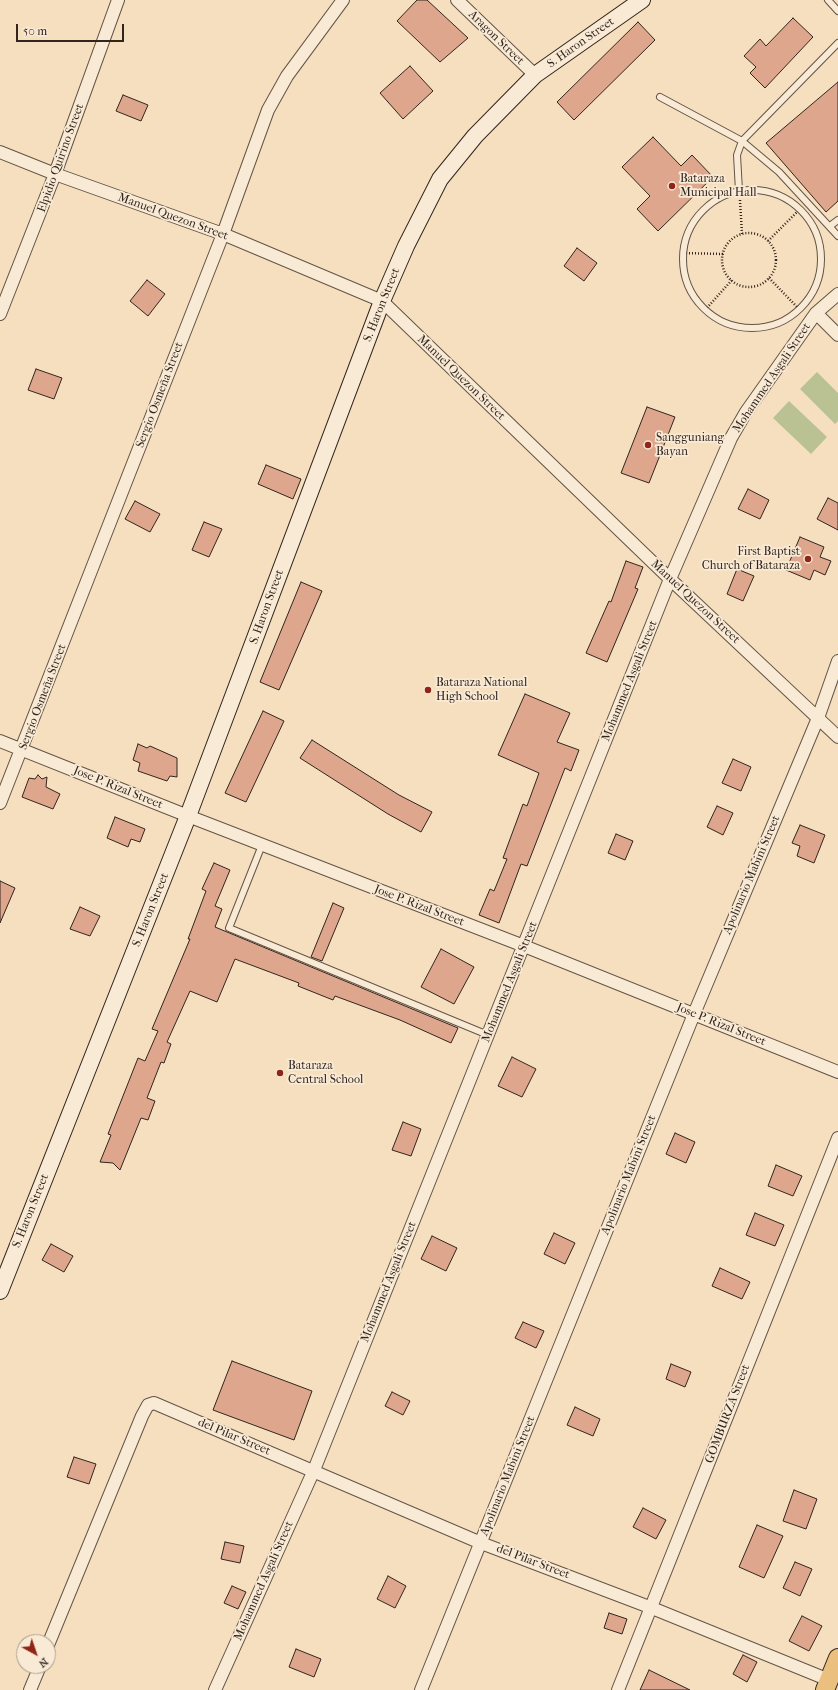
<!DOCTYPE html>
<html>
<head>
<meta charset="utf-8">
<style>
  body { margin:0 }
  #map { position:relative; width:838px; height:1690px; overflow:hidden; background:#f6dfbe; font-family:"IM FELL French Canon",serif }
  canvas { display:block }
  .north { position:absolute; left:16px; top:1634px; width:40px; height:40px; box-sizing:border-box; background:#f9ead5; border:1px solid #a99b8c; border-radius:50%; rotate:140deg; font-size:11px; font-weight:700; line-height:16px; text-align:center; color:#32251e }
  .north::after { content:''; display:block; margin:auto; width:14px; height:18px; background:#8f2418; clip-path:polygon(50% 0,100% 100%,50% 72%,0 100%) }
  .scale { position:absolute; left:16px; top:24px; width:108px; height:18px; box-sizing:border-box; border:2px solid #32251e; border-top:0; padding-left:5px; font-size:12px; line-height:14px; white-space:nowrap; color:#32251e; -webkit-text-stroke:3px #f9ead5; paint-order:stroke }
</style>
</head>
<body>
<div id="map">
<canvas width="838" height="1690"></canvas>
<div class="north">N</div>
<div class="scale">50 m</div>
</div>
<script>
const ctx = document.querySelector('canvas').getContext('2d');
ctx.lineJoin = 'round';
function fill(path, color) {
  ctx.fillStyle = color;
  ctx.fill(path, 'evenodd');
}
function shape(rows) {
  const path = new Path2D();
  for (const r of rows) {
    if (r.length === 3) {
      path.moveTo(r[0] + r[2], r[1]);
      path.arc(r[0], r[1], r[2], 0, 2 * Math.PI);
      continue;
    }
    path.moveTo(r[0], r[1]);
    for (let i = 2; i < r.length; i += 2) path.lineTo(r[i], r[i + 1]);
  }
  return path;
}
function trace(path, color, width, dash) {
  ctx.strokeStyle = color;
  ctx.lineWidth = width;
  ctx.lineCap = dash ? 'butt' : 'round';
  ctx.setLineDash(dash || []);
  ctx.stroke(path);
}
function drawText(font, color, halo, rows, align = 'center') {
  ctx.font = font + ' "IM FELL French Canon",serif';
  ctx.lineWidth = 3.5;
  ctx.setLineDash([]);
  ctx.textBaseline = 'middle';
  ctx.strokeStyle = halo;
  ctx.fillStyle = color;
  for (const [text, x, y, turn = 0] of rows) {
    ctx.save();
    ctx.translate(x, y);
    ctx.rotate((+turn || 0) * Math.PI / 180);
    ctx.textAlign = isNaN(turn) ? turn : align;
    if (halo) ctx.strokeText(text, 0, 0);
    ctx.fillText(text, 0, 0);
    ctx.restore();
  }
}
const green = shape([
  [817,372,838,393,838,421,835,424,800,389],
  [789,401,827,437,811,454,773,418]
]);
const building = shape([
  [417,0,427,0,468,38,440,62,397,21,417,0],
  [793,18,813,37,765,88,750,73,756,67,744,56,760,39,766,46,793,18],
  [638,22,655,40,574,120,557,102,638,22],
  [410,66,433,91,403,119,380,93,410,66],
  [838,82,838,201,826,212,766,143,838,82],
  [123,95,148,105,141,121,116,111,123,95],
  [653,137,681,166,692,155,713,177,658,231,637,209,650,196,622,167,653,137],
  [577,248,597,263,584,281,564,266,577,248],
  [147,280,165,294,148,316,130,301,147,280],
  [36,369,62,378,54,399,28,390,36,369],
  [647,407,675,417,649,483,621,473,647,407],
  [266,465,301,479,293,499,258,484,266,465],
  [748,489,769,500,760,519,738,509,748,489],
  [828,498,838,503,838,530,817,519,828,498],
  [135,501,160,514,150,532,125,519,135,501],
  [204,522,222,529,209,557,192,550,204,522],
  [800,537,824,547,820,557,831,561,825,575,814,570,810,580,786,570,800,537],
  [626,561,643,567,635,588,638,589,607,662,586,653,609,601,611,602,626,561],
  [737,569,754,576,743,601,727,594,737,569],
  [301,582,322,591,279,690,260,682,301,582],
  [525,694,570,713,557,742,579,750,571,771,565,768,527,866,521,864,499,923,479,915,490,889,494,891,507,859,503,858,523,804,527,806,539,773,498,755,525,694],
  [263,711,284,721,246,802,225,793,263,711],
  [312,740,399,795,432,812,421,832,388,814,300,758,312,740],
  [138,744,147,748,150,746,177,758,177,777,170,776,167,781,138,771,140,763,133,760,138,744],
  [733,759,751,767,741,791,722,783,733,759],
  [38,775,42,779,47,777,46,787,60,794,53,809,22,797,29,778,35,779,38,775],
  [717,806,733,813,723,835,707,827,717,806],
  [115,817,145,829,140,842,131,839,128,847,107,838,115,817],
  [800,825,825,835,814,863,797,856,800,846,792,843,800,825],
  [616,834,633,841,625,860,608,853,616,834],
  [214,863,230,870,215,906,222,909,215,927,458,1028,451,1043,400,1020,335,996,333,1000,298,986,299,983,235,959,217,1002,190,991,167,1042,171,1044,164,1063,161,1062,147,1098,155,1101,148,1120,141,1118,120,1170,113,1163,100,1162,111,1135,108,1134,138,1058,145,1061,158,1031,152,1029,190,939,188,939,206,891,202,889,214,863],
  [0,881,15,888,0,923,0,881],
  [333,903,344,908,322,961,311,957,333,903],
  [80,907,100,916,90,936,70,929,80,907],
  [441,949,474,967,454,1004,421,987,441,949],
  [512,1057,536,1069,522,1097,498,1086,512,1057],
  [403,1122,421,1129,411,1156,392,1150,403,1122],
  [675,1133,695,1142,686,1163,666,1154,675,1133],
  [776,1165,802,1176,793,1196,768,1186,776,1165],
  [755,1213,784,1225,775,1246,746,1235,755,1213],
  [554,1233,575,1243,565,1264,544,1254,554,1233],
  [432,1236,457,1248,446,1271,421,1259,432,1236],
  [51,1244,73,1256,64,1272,42,1260,51,1244],
  [720,1268,750,1282,742,1299,712,1286,720,1268],
  [523,1322,544,1331,536,1348,515,1338,523,1322],
  [232,1361,312,1391,294,1440,213,1410,232,1361],
  [671,1364,691,1372,685,1387,666,1379,671,1364],
  [392,1392,410,1401,403,1415,385,1406,392,1392],
  [575,1407,600,1419,593,1436,567,1425,575,1407],
  [74,1457,96,1464,89,1484,67,1477,74,1457],
  [794,1490,817,1499,806,1529,783,1521,794,1490],
  [643,1508,666,1520,656,1539,633,1527,643,1508],
  [757,1525,783,1536,764,1578,739,1567,757,1525],
  [225,1542,244,1546,240,1563,221,1559,225,1542],
  [795,1562,812,1569,800,1596,783,1588,795,1562],
  [388,1576,406,1586,395,1608,377,1599,388,1576],
  [232,1586,246,1592,238,1609,224,1603,232,1586],
  [609,1613,627,1619,622,1634,604,1628,609,1613],
  [802,1616,822,1626,809,1651,789,1641,802,1616],
  [296,1649,321,1659,314,1677,289,1667,296,1649],
  [743,1655,757,1662,747,1682,733,1674,743,1655],
  [649,1670,690,1690,640,1690,649,1670]
]);
const path = shape([
  [740,200,742,234],
  [749,260,27],
  [768,241,800,209],
  [683,253,723,254],
  [769,278,799,309],
  [705,310,732,280]
]);
const lane = shape([
  [828,0,838,11],
  [660,97,742,141,779,172,838,236],
  [752,259,69],
  [739,191,737,155,742,141,838,43],
  [830,226,838,220],
  [262,845,229,928,488,1035]
]);
const street = shape([
  [457,0,535,75],
  [0,152,55,174,223,234,382,301,670,579,838,737],
  [816,313,838,335],
  [0,314,55,174,118,0],
  [0,741,188,816,524,946,838,1072],
  [0,803,223,234,268,110,287,76,343,0],
  [48,1645,142,1416,148,1405,154,1403,481,1543,652,1608,829,1680],
  [30,1690,40,1666],
  [215,1690,314,1470,670,579,731,438,746,412,816,313,838,294],
  [421,1690,694,1014,818,718,838,661],
  [618,1690,838,1138]
]);
const secondary = shape([
  [0,1291,188,816,382,301,406,246,440,179,475,136,535,75,642,0]
]);
const primary = shape([
  [825,1690,838,1658]
]);
const markers = [
  [672,186,4,"#8f2418"],
  [648,445,4,"#8f2418"],
  [808,559,4,"#8f2418"],
  [428,690,4,"#8f2418"],
  [280,1073,4,"#8f2418"]
];
const streetNames = [
  ["Aragon Street",496,38,44],
  ["S. Haron Street",581,43,-35],
  ["Elpidio Quirino Street",61,158,-70],
  ["Manuel Quezon Street",173,217,20],
  ["S. Haron Street",382,305,-68],
  ["Manuel Quezon Street",461,378,44],
  ["Mohammed Asgali Street",772,378,-56],
  ["Sergio Osmeña Street",160,395,-69],
  ["Manuel Quezon Street",695,602,43],
  ["S. Haron Street",267,607,-70],
  ["Mohammed Asgali Street",630,681,-68],
  ["Sergio Osmeña Street",43,697,-69],
  ["Jose P. Rizal Street",118,788,22],
  ["Apolinario Mabini Street",752,875,-67],
  ["Jose P. Rizal Street",419,906,21],
  ["S. Haron Street",151,910,-68],
  ["Mohammed Asgali Street",510,982,-68],
  ["Jose P. Rizal Street",721,1025,22],
  ["Apolinario Mabini Street",629,1175,-68],
  ["S. Haron Street",31,1211,-68],
  ["Mohammed Asgali Street",389,1282,-68],
  ["GOMBURZA Street",728,1414,-69],
  ["del Pilar Street",234,1437,23],
  ["Apolinario Mabini Street",508,1476,-68],
  ["del Pilar Street",533,1562,21],
  ["Mohammed Asgali Street",264,1581,-66]
];
const poiNames = [
  ["Bataraza",680,179],
  ["Municipal Hall",680,193],
  ["Sangguniang",656,438],
  ["Bayan",656,452],
  ["First Baptist",800,552,"right"],
  ["Church of Bataraza",800,566,"right"],
  ["Bataraza National",436,683],
  ["High School",436,697],
  ["Bataraza",288,1066],
  ["Central School",288,1080]
];
fill(green, '#bac294');
fill(building, '#dda68d');
trace(building, '#32251e', 1);
trace(lane, '#635446', 8);
trace(street, '#635446', 14);
trace(secondary, '#32251e', 18);
trace(primary, '#32251e', 20);
trace(path, '#32251e', 2.5, [1, 2]);
trace(lane, '#f9ead5', 6);
trace(street, '#f9ead5', 12);
trace(secondary, '#f9ead5', 16);
trace(primary, '#ebc07f', 18);
for (const [x, y, r, color] of markers) {
  const dot = new Path2D();
  dot.arc(x, y, r, 0, 2 * Math.PI);
  ctx.fillStyle = color;
  ctx.fill(dot);
  trace(dot, '#f9ead5', 1.5);
}
drawText('12px', '#32251e', '#f9ead5', streetNames);
drawText('12px', '#32251e', '#f9ead5', poiNames, 'left');
</script>
</body>
</html>
